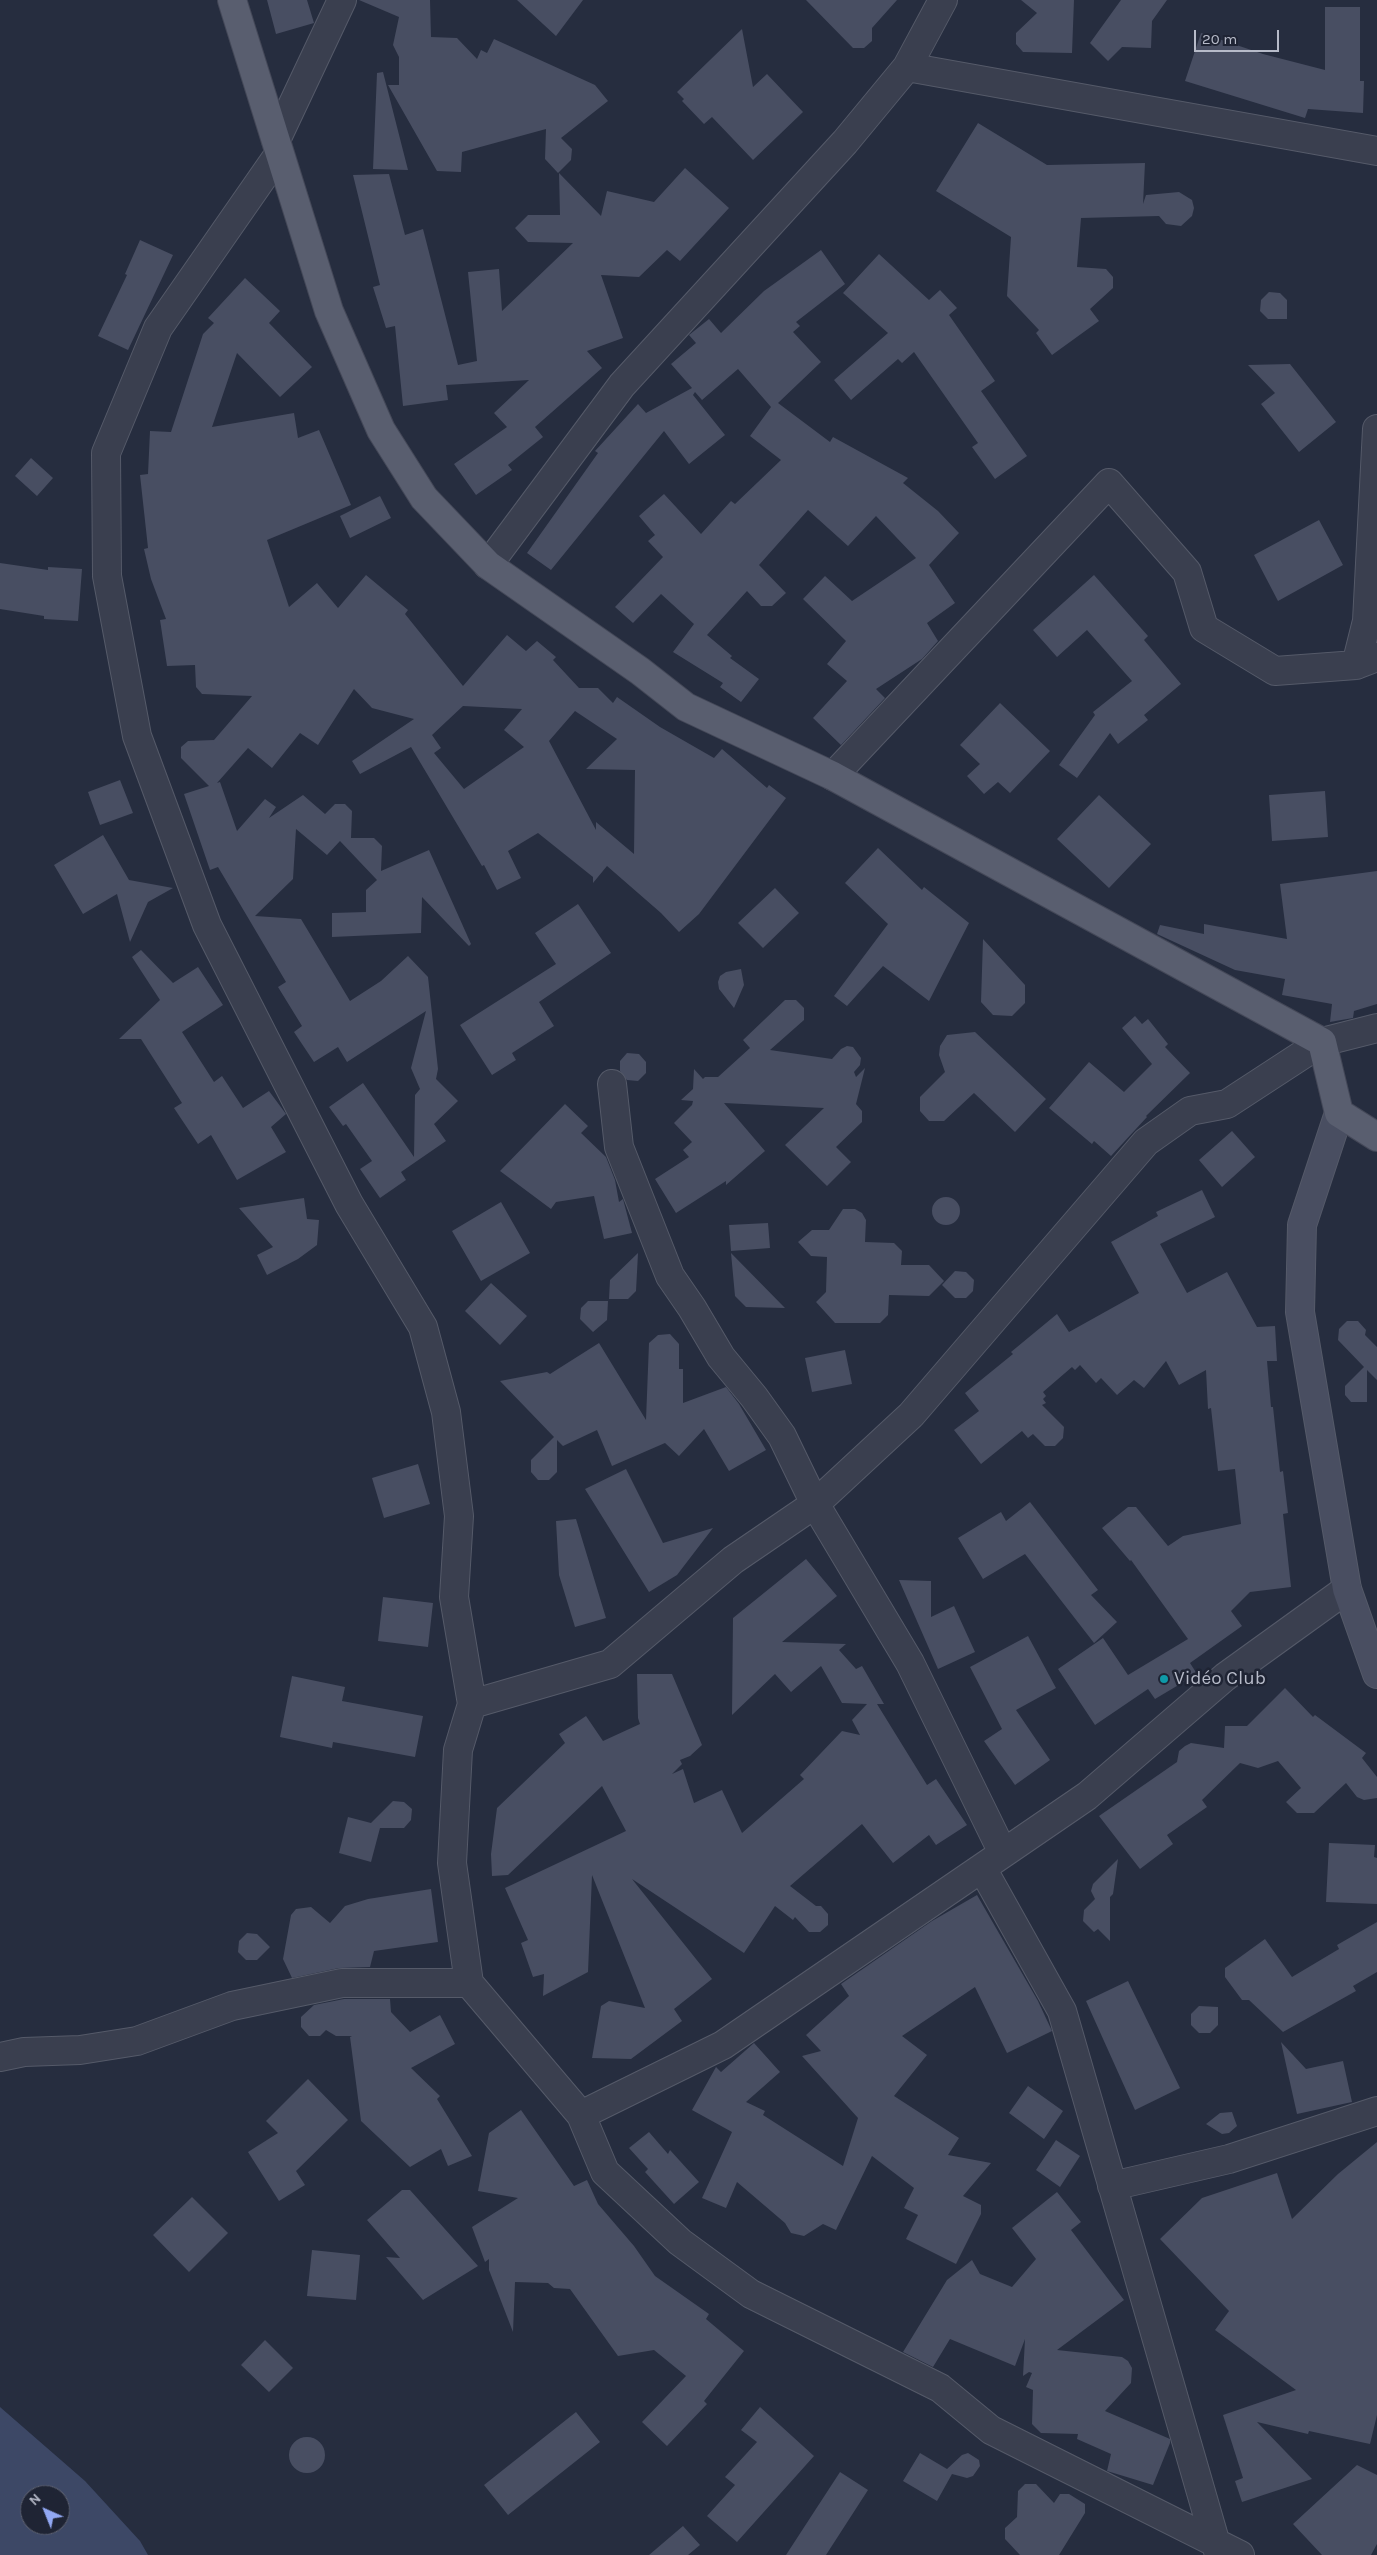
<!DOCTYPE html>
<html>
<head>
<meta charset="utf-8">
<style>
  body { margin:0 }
  #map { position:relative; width:1377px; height:2555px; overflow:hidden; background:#262d3f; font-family:Karla,sans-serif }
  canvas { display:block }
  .north { position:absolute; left:20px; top:2485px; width:50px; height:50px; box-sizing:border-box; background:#1f2434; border:1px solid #5c6070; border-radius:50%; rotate:316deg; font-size:14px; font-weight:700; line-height:20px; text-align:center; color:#b7bbc9 }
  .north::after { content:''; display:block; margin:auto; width:18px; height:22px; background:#92a8f3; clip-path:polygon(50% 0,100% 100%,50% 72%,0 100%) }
  .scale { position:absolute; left:1194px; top:30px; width:85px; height:22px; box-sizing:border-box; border:2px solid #b7bbc9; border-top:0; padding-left:6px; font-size:15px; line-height:18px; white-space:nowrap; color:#b7bbc9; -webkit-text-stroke:4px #1f2434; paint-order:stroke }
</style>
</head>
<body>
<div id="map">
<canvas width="1377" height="2555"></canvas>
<div class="north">N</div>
<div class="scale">20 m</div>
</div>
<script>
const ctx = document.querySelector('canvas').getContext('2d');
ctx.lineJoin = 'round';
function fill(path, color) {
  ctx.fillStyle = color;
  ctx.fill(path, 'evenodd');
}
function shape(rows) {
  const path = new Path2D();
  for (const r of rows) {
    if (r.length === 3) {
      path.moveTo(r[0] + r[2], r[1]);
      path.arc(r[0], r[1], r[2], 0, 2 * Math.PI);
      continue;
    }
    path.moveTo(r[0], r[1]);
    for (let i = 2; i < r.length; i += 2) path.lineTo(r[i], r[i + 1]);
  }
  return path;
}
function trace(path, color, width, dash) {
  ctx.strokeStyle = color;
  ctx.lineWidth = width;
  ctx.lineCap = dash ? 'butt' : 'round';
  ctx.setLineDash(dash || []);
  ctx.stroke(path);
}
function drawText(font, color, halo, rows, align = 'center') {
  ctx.font = font + ' Karla,sans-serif';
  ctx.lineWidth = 5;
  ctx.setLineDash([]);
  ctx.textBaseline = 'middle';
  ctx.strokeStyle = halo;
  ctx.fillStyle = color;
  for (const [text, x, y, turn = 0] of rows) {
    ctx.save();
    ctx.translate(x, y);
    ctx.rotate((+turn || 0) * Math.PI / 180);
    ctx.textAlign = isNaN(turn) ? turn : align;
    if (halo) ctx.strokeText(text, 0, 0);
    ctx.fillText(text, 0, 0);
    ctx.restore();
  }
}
const water = shape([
  [0,2407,85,2481,140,2541,148,2555,0,2555],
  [30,2495,60,2495,60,2525,30,2525]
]);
const building = shape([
  [267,0,307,0,314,23,276,34],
  [359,0,430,0,431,37,457,38,477,59,481,50,487,53,494,39,595,85,608,101,561,138,572,149,571,160,558,173,545,159,546,129,462,152,461,172,437,171,388,85,399,85,399,57,393,45,399,17],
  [517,0,583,0,556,36],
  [806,0,897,0,872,28,872,41,864,48,853,48],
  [1021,0,1074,0,1072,53,1023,52,1016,44,1016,33,1037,13],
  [1121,0,1167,0,1152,21,1151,48,1122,47,1108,61,1090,43],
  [1325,7,1360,7,1360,81,1364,81,1363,113,1308,109,1305,118,1185,81,1201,33,1263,54,1325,70],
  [742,29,753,87,767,74,803,112,753,160,712,117,704,124,682,101,684,99,677,92],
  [383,72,408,170,373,169,377,73],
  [978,123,1047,165,1145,163,1143,204,1146,195,1179,192,1192,200,1194,208,1192,216,1181,226,1166,224,1159,216,1081,218,1077,267,1106,269,1113,277,1113,288,1090,309,1099,321,1052,355,1036,333,1039,330,1007,296,1011,237,936,191],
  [685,168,729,208,680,261,667,250,639,277,601,275,623,338,587,351,602,368,535,427,543,437,508,465,512,470,476,495,454,464,507,427,494,413,529,380,446,385,448,400,403,406,395,326,386,328,373,287,380,285,353,175,389,174,405,235,423,229,458,365,477,361,468,272,499,269,502,311,573,243,528,242,515,228,528,215,560,215,559,173,601,216,607,191,654,202],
  [140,240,173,255,128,350,98,336,127,275,125,274],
  [821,250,845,284,796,322,800,326,793,332,821,362,778,403,830,442,833,437,908,478,903,483,938,511,959,533,929,565,955,603,927,623,938,641,922,659,876,689,885,698,841,745,813,718,847,681,827,664,846,641,803,599,825,576,852,601,916,558,876,516,848,546,808,510,759,565,786,593,772,606,761,606,747,591,707,635,732,656,730,658,759,679,741,702,720,687,723,683,673,652,694,624,661,594,633,623,615,607,663,557,648,541,655,535,639,516,664,494,701,534,731,501,735,504,781,460,750,436,771,407,738,369,702,400,695,392,693,395,725,435,689,464,664,431,551,570,527,553,598,453,595,451,638,404,646,413,692,388,671,364,696,343,689,335,709,319,721,333,764,291],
  [879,254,929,300,940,290,957,308,949,315,995,381,981,391,1027,456,995,479,972,447,978,443,914,352,902,363,898,359,851,400,834,380,888,333,843,293],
  [245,278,280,311,269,323,312,367,280,397,237,353,212,427,294,413,298,438,319,430,351,505,267,540,289,607,317,583,338,608,366,575,408,610,405,614,463,686,507,635,526,651,537,641,556,657,553,660,579,688,598,688,613,703,617,697,660,727,714,758,722,749,767,788,769,785,786,798,699,914,679,932,661,913,607,866,593,883,593,877,538,833,508,851,521,878,497,890,484,865,482,866,411,747,360,774,352,761,414,719,372,708,354,689,318,745,300,733,272,768,248,748,217,783,220,782,237,831,265,799,276,807,269,818,303,795,325,814,335,804,345,804,352,811,351,838,374,838,382,846,381,871,429,850,471,944,469,946,422,897,421,933,332,937,332,913,366,912,366,890,377,880,340,841,327,855,296,829,293,879,255,916,301,919,350,1001,381,981,408,956,428,977,438,1069,436,1079,458,1101,434,1124,446,1141,401,1172,406,1180,380,1198,360,1169,372,1161,346,1124,343,1126,329,1107,363,1083,414,1157,415,1095,420,1089,411,1068,426,1011,347,1062,338,1047,314,1062,294,1032,302,1026,278,987,286,982,218,867,210,870,184,794,209,786,181,758,181,747,188,741,214,740,252,696,202,694,196,687,195,665,167,666,160,620,166,619,151,579,144,549,148,548,140,475,148,474,150,431,171,432,203,334,214,323,208,318],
  [463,706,522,709,504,730,524,747,464,789,434,753,441,748,432,735],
  [575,711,617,739,586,769,635,770,634,854,596,822,596,830,549,741],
  [1269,292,1280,293,1287,300,1287,319,1268,319,1260,311,1261,300],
  [1290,364,1336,422,1299,452,1261,404,1275,393,1248,365],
  [31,458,53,478,37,496,15,476],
  [380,496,391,518,350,538,340,516],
  [1319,520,1343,565,1278,601,1254,555],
  [0,563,48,570,48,567,82,569,78,621,44,619,44,616,0,609],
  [1094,575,1148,636,1144,640,1181,684,1144,715,1148,720,1118,744,1110,733,1077,778,1059,765,1095,715,1093,712,1132,681,1087,630,1057,657,1033,630],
  [1000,703,1050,751,1010,793,998,782,984,794,967,776,980,764,960,745],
  [120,780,133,813,100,825,88,792],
  [1325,791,1328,837,1272,841,1269,795],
  [1099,795,1151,844,1109,888,1057,839],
  [103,835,129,880,173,888,148,902,130,942,117,894,83,914,54,865],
  [878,848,922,890,924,887,969,923,929,1001,883,966,847,1006,834,996,888,924,845,883],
  [1377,871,1377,1004,1354,1011,1353,1018,1330,1022,1332,1004,1282,995,1285,979,1235,970,1157,934,1160,925,1204,934,1204,924,1287,939,1280,884],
  [775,888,799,913,763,948,738,923],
  [578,904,611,953,539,1002,554,1026,512,1053,516,1060,492,1075,460,1025,556,964,535,933],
  [983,939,1025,985,1025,1003,1012,1016,993,1015,981,1002],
  [141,950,173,983,198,967,223,1005,182,1032,214,1082,222,1076,243,1108,269,1091,286,1114,271,1127,286,1152,237,1180,211,1135,198,1144,174,1108,182,1103,141,1039,119,1039,160,1000,132,957],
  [741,969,744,985,734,1008,719,989,718,982,720,976,726,972],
  [785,1000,796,1000,804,1008,804,1020,770,1050,832,1059,841,1049,847,1046,853,1047,861,1058,860,1065,854,1072,856,1077,865,1068,856,1104,862,1111,862,1122,836,1147,851,1162,827,1186,785,1145,824,1108,724,1103,765,1151,726,1185,726,1181,676,1213,655,1179,689,1157,683,1150,692,1142,674,1123,692,1105,693,1101,681,1100,693,1089,694,1069,703,1079,705,1077,718,1077,750,1048,743,1040],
  [1135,1016,1142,1024,1148,1019,1168,1044,1165,1047,1190,1073,1146,1116,1147,1117,1111,1156,1094,1141,1092,1144,1049,1108,1089,1062,1124,1092,1152,1064,1122,1028],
  [975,1032,1046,1099,1015,1132,974,1093,944,1121,929,1121,920,1111,920,1097,945,1072,939,1055,940,1046,947,1035],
  [627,1053,639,1054,646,1062,646,1073,638,1081,627,1080,620,1071,620,1061],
  [565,1104,588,1126,581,1133,606,1157,615,1180,619,1202,623,1199,632,1233,604,1239,594,1196,556,1202,551,1209,500,1171],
  [1232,1131,1255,1157,1222,1187,1199,1160],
  [1202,1190,1215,1217,1160,1244,1187,1293,1227,1272,1257,1327,1275,1326,1277,1361,1267,1361,1271,1407,1273,1407,1280,1472,1283,1471,1288,1513,1283,1514,1291,1587,1250,1592,1231,1611,1242,1626,1190,1663,1197,1674,1155,1699,1148,1689,1095,1725,1058,1669,1103,1638,1128,1675,1188,1639,1131,1560,1130,1561,1102,1528,1128,1507,1136,1507,1168,1546,1183,1536,1241,1524,1235,1469,1218,1471,1211,1408,1208,1409,1206,1370,1179,1385,1166,1361,1144,1388,1134,1380,1117,1395,1101,1378,1096,1383,1080,1365,1075,1370,1072,1367,1043,1392,1046,1396,1043,1399,1046,1403,1042,1405,1064,1427,1063,1438,1055,1446,1045,1446,1033,1434,1028,1438,1022,1431,981,1464,954,1430,979,1411,965,1393,1013,1354,1011,1352,1057,1314,1069,1332,1139,1293,1111,1242,1158,1216,1156,1212],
  [946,1211,14],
  [304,1198,307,1219,319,1220,317,1245,298,1259,267,1275,257,1255,273,1247,239,1208],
  [501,1202,530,1253,481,1281,452,1231],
  [843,1209,855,1209,862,1213,866,1220,865,1242,894,1243,902,1251,901,1265,929,1265,944,1281,929,1296,889,1295,888,1315,880,1323,835,1323,816,1302,826,1292,827,1257,811,1256,798,1242,812,1230,829,1230],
  [768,1223,770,1248,731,1251,729,1225],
  [638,1253,636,1291,628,1299,609,1299,610,1280],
  [731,1253,785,1308,746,1307,735,1296],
  [955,1271,966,1272,974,1280,973,1291,966,1298,955,1298,942,1285],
  [491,1283,527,1316,500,1345,465,1311],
  [588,1301,608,1301,607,1320,593,1332,580,1319,581,1308],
  [1347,1321,1358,1321,1366,1330,1365,1335,1377,1347,1377,1380,1367,1370,1367,1402,1351,1402,1345,1395,1345,1386,1364,1367,1338,1340,1339,1329],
  [670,1334,679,1344,679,1369,683,1369,683,1403,726,1387,739,1404,766,1450,729,1471,704,1429,679,1456,665,1443,612,1466,597,1430,563,1446,557,1440,557,1472,549,1480,538,1480,531,1472,531,1460,554,1437,500,1381,547,1372,550,1374,599,1343,646,1420,649,1343,658,1335],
  [845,1350,852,1384,812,1392,805,1358],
  [418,1464,430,1504,384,1518,372,1478],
  [626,1469,663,1543,713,1528,677,1575,649,1592,585,1489],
  [1030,1502,1098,1590,1091,1595,1117,1622,1094,1643,1025,1554,983,1579,958,1538,1001,1512,1006,1521],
  [576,1519,606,1618,575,1627,559,1575,556,1521],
  [806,1559,837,1596,782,1642,846,1644,839,1650,856,1669,862,1666,884,1704,877,1704,927,1785,936,1779,967,1825,936,1845,929,1835,893,1863,862,1824,790,1886,816,1906,821,1906,828,1914,828,1925,820,1932,809,1932,795,1917,793,1920,775,1906,744,1953,632,1879,712,1979,674,2009,682,2021,631,2059,592,2058,601,2006,609,2001,645,2008,592,1875,588,1972,543,1996,544,1974,533,1977,521,1943,528,1940,505,1888,626,1831,602,1786,508,1875,492,1876,491,1854,497,1808,565,1743,559,1734,586,1716,603,1741,640,1724,638,1718,637,1674,672,1674,702,1745,690,1756,680,1760,682,1764,672,1774,683,1769,694,1803,722,1790,742,1833,804,1779,800,1775,842,1731,860,1735,852,1720,867,1704,842,1703,821,1666,791,1692,775,1674,732,1715,733,1618],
  [899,1580,931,1581,931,1617,954,1606,975,1652,938,1669],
  [383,1597,433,1603,428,1647,378,1641],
  [1028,1636,1056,1688,1016,1710,1050,1760,1015,1785,984,1741,1002,1729,970,1667],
  [292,1676,345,1687,342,1701,423,1716,415,1757,333,1742,332,1748,280,1737],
  [1285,1688,1313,1717,1315,1715,1366,1753,1362,1758,1377,1777,1377,1798,1364,1800,1357,1797,1346,1783,1314,1813,1297,1813,1286,1802,1301,1788,1278,1761,1258,1768,1240,1763,1202,1800,1207,1807,1167,1835,1173,1844,1140,1869,1099,1816,1177,1762,1179,1751,1185,1746,1191,1743,1224,1748,1225,1726,1247,1726],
  [393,1801,404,1802,412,1809,411,1820,404,1828,380,1828,371,1862,339,1853,348,1817,371,1823],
  [1329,1843,1375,1845,1374,1857,1377,1858,1377,1904,1326,1902],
  [1118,1859,1113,1894,1110,1897,1110,1941,1098,1929,1094,1932,1083,1921,1084,1910,1095,1899,1091,1891,1093,1884],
  [431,1889,438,1942,374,1951,370,1967,339,1968,292,1978,283,1959,291,1915,296,1909,311,1907,330,1923,345,1906,368,1899],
  [977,1895,1038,2001,1052,2031,1007,2053,975,1987,902,2036,927,2055,894,2096,959,2138,948,2155,991,2163,963,2196,981,2205,981,2214,956,2264,906,2239,918,2215,904,2208,914,2188,872,2156,836,2230,823,2224,804,2236,791,2233,785,2223,737,2182,726,2208,702,2198,732,2132,692,2110,716,2067,721,2072,754,2043,780,2072,746,2102,765,2111,763,2115,843,2166,858,2118,802,2056,821,2051,806,2035,849,1996,841,1984,932,1921],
  [1377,1922,1377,1972,1353,1986,1356,1991,1283,2032,1249,2000,1242,2000,1225,1977,1225,1968,1265,1939,1292,1977,1339,1949,1337,1945],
  [247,1933,257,1934,270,1947,257,1960,246,1960,238,1952,239,1941],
  [1128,1981,1180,2088,1135,2110,1086,2001],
  [344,1999,390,1999,391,2012,410,2032,440,2015,455,2044,411,2068,440,2096,437,2099,472,2156,448,2166,441,2149,410,2167,361,2121,350,2037,352,2036,336,2036,326,2030,320,2036,309,2036,301,2027,301,2017,314,2005],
  [1199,2006,1218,2007,1218,2025,1210,2033,1199,2033,1191,2025,1191,2014],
  [1281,2042,1306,2069,1343,2061,1352,2102,1297,2114],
  [308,2079,348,2120,296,2171,305,2185,279,2201,248,2152,278,2133,266,2121],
  [1028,2086,1063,2111,1044,2139,1009,2113],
  [521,2110,574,2186,587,2180,598,2204,634,2246,655,2276,709,2314,706,2319,744,2351,704,2401,707,2404,667,2446,642,2422,686,2376,654,2350,618,2356,570,2289,554,2288,548,2283,515,2282,513,2332,489,2270,489,2259,485,2262,472,2227,518,2198,478,2191,489,2133],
  [1232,2112,1237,2126,1229,2133,1222,2134,1206,2124,1220,2113],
  [649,2132,668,2154,670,2150,699,2182,674,2204,645,2172,648,2169,629,2148],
  [1056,2140,1080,2156,1060,2187,1036,2170],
  [1377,2142,1377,2415,1370,2444,1309,2431,1308,2434,1257,2422,1312,2479,1242,2502,1235,2481,1243,2478,1223,2415,1296,2390,1215,2330,1229,2311,1160,2239,1202,2198,1277,2173,1292,2219,1338,2174],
  [402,2190,410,2190,478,2266,423,2300,386,2257,400,2258,367,2220],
  [1057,2192,1081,2222,1071,2230,1124,2300,1057,2350,1122,2357,1128,2361,1132,2368,1131,2383,1105,2411,1170,2439,1170,2443,1153,2485,1107,2471,1111,2454,1077,2439,1078,2434,1041,2433,1032,2424,1033,2390,1026,2387,1032,2373,1029,2372,1023,2376,1025,2339,1015,2366,950,2339,933,2367,903,2352,947,2280,972,2260,980,2274,1012,2287,1036,2259,1012,2228],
  [192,2197,228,2233,189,2272,153,2235],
  [312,2250,360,2255,356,2300,307,2296],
  [265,2340,293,2368,269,2392,241,2365],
  [760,2407,814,2456,737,2542,707,2516,735,2485,725,2477,757,2442,741,2430],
  [576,2412,600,2442,508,2515,484,2485],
  [307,2455,18],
  [920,2453,947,2469,962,2455,968,2453,979,2460,980,2466,973,2476,967,2478,952,2474,937,2501,903,2481],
  [1357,2465,1377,2475,1377,2544,1371,2555,1322,2555,1293,2524],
  [840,2472,868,2490,826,2555,786,2555],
  [1025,2484,1036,2484,1054,2503,1060,2494,1069,2494,1085,2504,1085,2513,1059,2555,1020,2555,1005,2539,1005,2528,1017,2517,1018,2491],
  [683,2526,700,2545,688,2555,649,2555]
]);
const street = shape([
  [907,67,1377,151],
  [276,140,342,0],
  [279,154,158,328,106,453,107,576,137,736,207,925,349,1204,423,1327,446,1412,459,1516,454,1597,472,1704,458,1750,452,1863,469,1983,581,2115,605,2172,680,2242,751,2294,940,2388,991,2430,1240,2555],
  [1377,429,1367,621,1356,665,1377,657],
  [488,565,622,385,845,142,907,67,943,0],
  [833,776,1109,483,1187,572,1204,628,1275,671,1356,665],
  [612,1084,619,1147,670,1276,692,1308,721,1357,754,1397,782,1436,815,1504,910,1663,1003,1853],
  [472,1704,610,1664,733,1560,815,1504,911,1415,1146,1142,1190,1111,1227,1104,1322,1042,1377,1028],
  [982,1868,1062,2011,1218,2551],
  [0,2057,24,2052,80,2050,137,2041,232,2006,342,1983,469,1983],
  [581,2115,723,2045,1087,1796,1225,1677,1347,1589],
  [1112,2186,1229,2159,1377,2111]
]);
const secondary = shape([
  [1339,1113,1302,1225,1300,1312,1347,1589,1377,1674]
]);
const primary = shape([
  [232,0,329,311,381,430,424,498,488,565,640,671,686,707,833,776,1322,1042,1339,1113,1377,1137]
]);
const markers = [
  [1164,1679,5,"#0f9aa8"]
];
const poiNames = [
  ["Vidéo Club",1174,1679]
];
fill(water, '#3d4866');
fill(building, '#484e62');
trace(street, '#555a69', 30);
trace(secondary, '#555a69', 30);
trace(primary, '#444858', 30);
trace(street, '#3a3f4f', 28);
trace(secondary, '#494e61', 28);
trace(primary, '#595e6f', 28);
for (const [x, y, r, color] of markers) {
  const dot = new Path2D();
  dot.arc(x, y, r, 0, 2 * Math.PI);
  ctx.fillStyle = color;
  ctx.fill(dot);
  trace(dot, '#1f2434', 2);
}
drawText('19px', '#b7bbc9', '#1f2434', poiNames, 'left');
</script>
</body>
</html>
